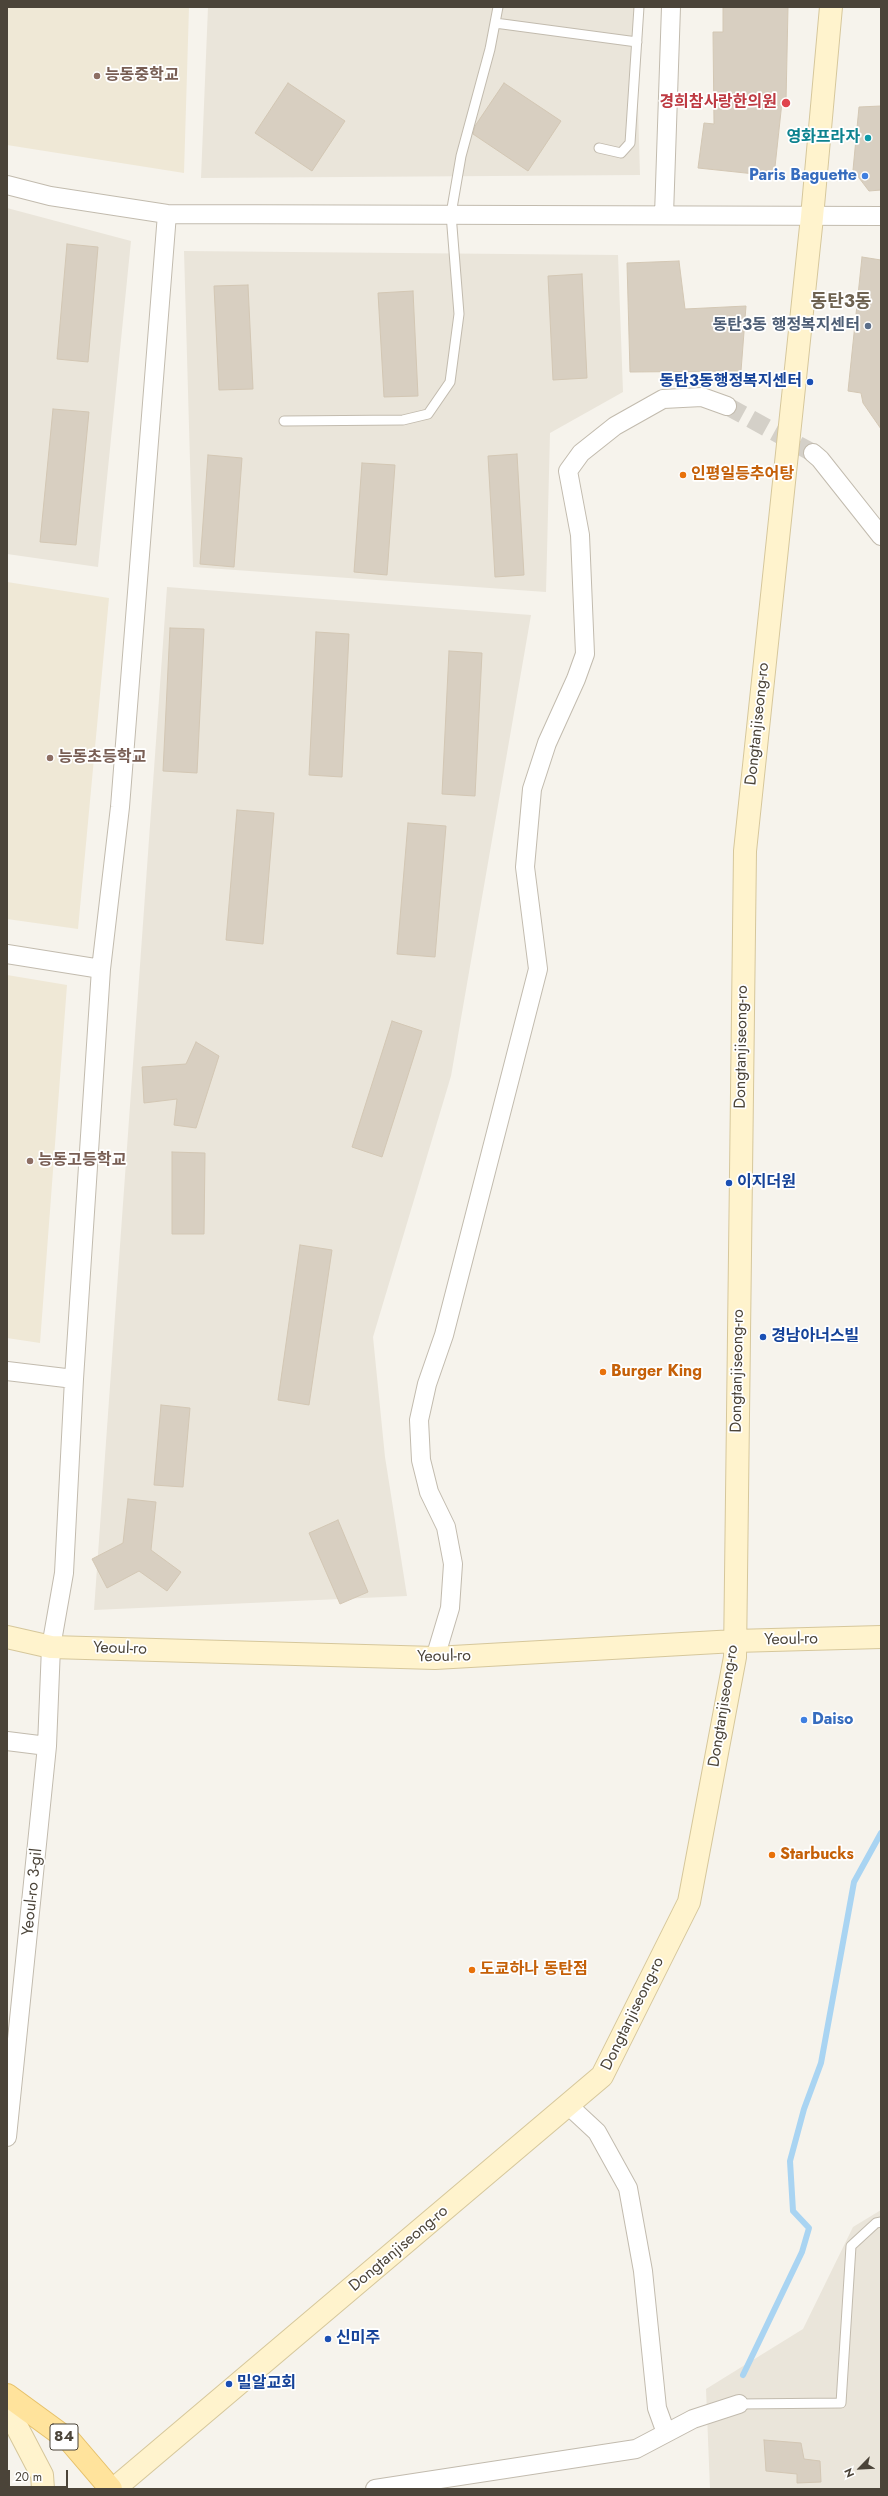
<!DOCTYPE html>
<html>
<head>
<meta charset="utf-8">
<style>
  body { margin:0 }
  #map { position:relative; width:888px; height:2496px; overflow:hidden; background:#f6f3ec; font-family:Jost,sans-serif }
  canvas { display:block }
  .frame { position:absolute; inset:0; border:8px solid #4b4439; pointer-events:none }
  .north { position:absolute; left:840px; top:2448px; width:40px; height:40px; -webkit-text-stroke:3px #fff; paint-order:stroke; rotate:246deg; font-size:11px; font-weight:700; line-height:16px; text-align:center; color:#4b4439 }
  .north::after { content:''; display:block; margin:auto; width:14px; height:18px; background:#4b4439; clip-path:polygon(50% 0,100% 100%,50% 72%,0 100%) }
  .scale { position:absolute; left:8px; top:2470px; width:60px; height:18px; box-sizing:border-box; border:2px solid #4b4439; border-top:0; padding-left:5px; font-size:12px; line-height:14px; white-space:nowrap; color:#4b4439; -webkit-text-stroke:3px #fff; paint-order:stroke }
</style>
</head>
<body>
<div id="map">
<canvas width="888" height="2496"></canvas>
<div class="frame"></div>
<div class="north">N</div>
<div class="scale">20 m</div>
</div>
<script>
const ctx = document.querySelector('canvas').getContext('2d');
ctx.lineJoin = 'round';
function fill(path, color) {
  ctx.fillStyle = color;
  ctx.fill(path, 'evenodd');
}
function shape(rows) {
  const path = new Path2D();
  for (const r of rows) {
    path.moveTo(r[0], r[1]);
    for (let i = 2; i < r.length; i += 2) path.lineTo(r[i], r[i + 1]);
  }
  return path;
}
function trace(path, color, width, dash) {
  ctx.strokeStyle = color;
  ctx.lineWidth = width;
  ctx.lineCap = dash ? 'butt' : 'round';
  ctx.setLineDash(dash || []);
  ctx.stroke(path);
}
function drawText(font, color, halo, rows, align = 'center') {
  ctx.font = font + ' Jost,"Noto Sans KR",sans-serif';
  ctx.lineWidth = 3.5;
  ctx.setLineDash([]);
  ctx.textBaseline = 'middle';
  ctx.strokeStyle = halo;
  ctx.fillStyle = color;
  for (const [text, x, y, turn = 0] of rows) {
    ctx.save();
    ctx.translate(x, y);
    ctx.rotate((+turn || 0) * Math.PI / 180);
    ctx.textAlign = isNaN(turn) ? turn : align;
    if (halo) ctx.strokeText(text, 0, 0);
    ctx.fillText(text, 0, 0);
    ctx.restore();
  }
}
const residential = shape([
  [208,7,635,7,640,175,201,178],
  [7,208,131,241,98,567,7,554],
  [184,251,618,255,623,392,550,433,546,592,193,567],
  [167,587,531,615,451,1076,373,1337,385,1457,407,1596,94,1610],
  [881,2210,881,2489,710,2489,706,2389,803,2329,853,2227]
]);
const education = shape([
  [7,7,189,7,184,173,7,145],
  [7,582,109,598,78,929,7,919],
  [7,975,67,985,40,1343,7,1338]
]);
const stream = shape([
  [743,2375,802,2252,809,2228,793,2211,790,2161,804,2109,821,2063,854,1882,881,1833]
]);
const building = shape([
  [723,7,788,7,786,102,782,102,774,176,698,168,704,123,714,124,713,32,723,32,723,7],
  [288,83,345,121,312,171,255,133,288,83],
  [504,83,561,121,528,171,473,134,475,126,504,83],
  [881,106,881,190,869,191,853,170,859,107,881,106],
  [67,244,98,247,88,362,57,359,67,244],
  [862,257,881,260,881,429,863,403,861,393,848,391,862,257],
  [679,261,685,309,746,306,741,371,630,372,627,263,679,261],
  [582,274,587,378,553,380,548,276,582,274],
  [248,285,253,389,219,390,214,286,248,285],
  [413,291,418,396,384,397,378,293,413,291],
  [53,409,89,412,76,545,40,542,53,409],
  [517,454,524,575,495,577,488,456,517,454],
  [208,455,242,458,234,567,200,564,208,455],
  [362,463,395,465,387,575,354,572,362,463],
  [170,628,204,629,197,773,163,771,170,628],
  [316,632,349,634,342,777,309,775,316,632],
  [449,651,482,653,475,796,442,794,449,651],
  [237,810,274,813,263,944,226,940,237,810],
  [408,823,446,826,435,957,397,954,408,823],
  [392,1021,422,1031,382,1157,352,1147,392,1021],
  [196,1042,219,1056,196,1128,174,1125,177,1099,144,1103,142,1067,186,1064,196,1042],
  [172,1152,205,1153,204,1234,172,1234,172,1152],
  [300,1245,332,1250,309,1405,278,1400,300,1245],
  [161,1405,190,1408,183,1487,154,1485,161,1405],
  [128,1499,156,1502,151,1550,181,1572,167,1591,139,1571,107,1588,92,1559,123,1543,128,1499],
  [338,1520,368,1592,340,1604,309,1533,338,1520],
  [764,2440,801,2443,804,2459,820,2461,821,2482,797,2483,797,2474,766,2471,764,2440]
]);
const streetTunnel = shape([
  [727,406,813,453]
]);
const lane = shape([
  [495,23,637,42],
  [599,148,621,153,630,143,639,7],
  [284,421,403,420,428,414,450,382,459,314,451,214,461,156,490,49,498,7],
  [739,2404,841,2403,851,2246,876,2223,881,2222]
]);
const street = shape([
  [7,185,50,196,167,214,881,216],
  [664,215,671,7],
  [813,453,820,459,881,536],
  [7,954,101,969],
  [7,1371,74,1379],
  [435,1658,450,1608,453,1564,446,1527,429,1492,421,1460,419,1420,427,1384,444,1335,538,969,525,867,532,789,547,743,576,679,585,654,580,535,568,471,581,453,615,426,663,399,702,397,727,406],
  [7,1741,47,1746],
  [569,2106,597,2132,628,2188,643,2271,657,2408,666,2433],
  [7,2137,47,1746,51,1647,64,1573,74,1379,101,969,120,807,167,214],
  [375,2489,636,2449,693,2419,739,2404]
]);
const secondary = shape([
  [7,1637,51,1647,435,1658,735,1641,881,1637],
  [7,2408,42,2475,43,2489],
  [114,2489,602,2076,689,1902,735,1657,745,851,812,217,831,7]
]);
const primary = shape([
  [7,2395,70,2441,111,2489]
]);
const markers = [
  [97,76,4,"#8d6e63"],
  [786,103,5,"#e0444e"],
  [868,138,4,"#0f9aa8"],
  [865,176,4,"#3f7fe0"],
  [868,326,4,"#5c6f8a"],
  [810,382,4,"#1a4fb4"],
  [683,475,4,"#e8710a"],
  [50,758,4,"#8d6e63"],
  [30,1161,4,"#8d6e63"],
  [729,1183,4,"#1a4fb4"],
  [763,1337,4,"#1a4fb4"],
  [603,1372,4,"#e8710a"],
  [804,1720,4,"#3f7fe0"],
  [772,1855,4,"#e8710a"],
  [472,1970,4,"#e8710a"],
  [328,2339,4,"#1a4fb4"],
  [229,2384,4,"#1a4fb4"]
];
const shields = [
  [64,2437,28]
];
const shieldNames = [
  ["84",64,2437]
];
const educationNames = [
  ["능동중학교",105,76],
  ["능동초등학교",58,758],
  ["능동고등학교",38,1161]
];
const healthNames = [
  ["경희참사랑한의원",777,103]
];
const cultureNames = [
  ["영화프라자",860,138]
];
const shopNames = [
  ["Paris Baguette",857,176],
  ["Daiso",812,1720,"left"]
];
const serviceNames = [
  ["동탄3동 행정복지센터",860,326]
];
const transitNames = [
  ["동탄3동행정복지센터",802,382,"right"],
  ["이지더원",737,1183],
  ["경남아너스빌",771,1337],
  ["신미주",336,2339],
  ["밀알교회",237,2384]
];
const foodNames = [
  ["인평일등추어탕",691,475],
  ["Burger King",611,1372],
  ["Starbucks",780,1855],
  ["도쿄하나 동탄점",480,1970]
];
const streetNames = [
  ["Dongtanjiseong-ro",758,724,-84],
  ["Dongtanjiseong-ro",742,1047,-89],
  ["Dongtanjiseong-ro",738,1371,-89],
  ["Yeoul-ro",791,1640,-1],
  ["Yeoul-ro",120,1649,2],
  ["Yeoul-ro",444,1657,-1],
  ["Dongtanjiseong-ro",724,1706,-81],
  ["Yeoul-ro 3-gil",33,1892,-84],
  ["Dongtanjiseong-ro",633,2014,-64],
  ["Dongtanjiseong-ro",399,2249,-40]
];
const quarterNames = [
  ["동탄3동",841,303]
];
fill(residential, '#eae5da');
fill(education, '#efe8d6');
trace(stream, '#a9d4f2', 6);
fill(building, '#d8cfc1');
trace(building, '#d3c7b4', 1);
trace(streetTunnel, '#d4d0c8', 18, [18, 9]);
trace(lane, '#c2bbae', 11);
trace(street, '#c2bbae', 20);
trace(secondary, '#d6c79b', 24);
trace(primary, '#e6c16a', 24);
trace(lane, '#fff', 9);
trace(street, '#fff', 18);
trace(secondary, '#fff3cd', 22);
trace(primary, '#ffe39c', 22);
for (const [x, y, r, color] of markers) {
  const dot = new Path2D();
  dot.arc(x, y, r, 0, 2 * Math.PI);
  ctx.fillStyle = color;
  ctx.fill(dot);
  trace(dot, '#fff', 1.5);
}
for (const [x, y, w] of shields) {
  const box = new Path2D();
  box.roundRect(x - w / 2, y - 13, w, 26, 3);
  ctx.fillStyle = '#fff';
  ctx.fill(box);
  trace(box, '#4b4439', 1);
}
drawText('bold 15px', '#4b4439', null, shieldNames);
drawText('bold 16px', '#785e54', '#fff', educationNames, 'left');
drawText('bold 16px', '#be3a42', '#fff', healthNames, 'right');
drawText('bold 16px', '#0d838f', '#fff', cultureNames, 'right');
drawText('bold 16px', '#366cbe', '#fff', shopNames, 'right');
drawText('bold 16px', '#4e5e75', '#fff', serviceNames, 'right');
drawText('bold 16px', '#164399', '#fff', transitNames, 'left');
drawText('bold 16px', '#c56008', '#fff', foodNames, 'left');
drawText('16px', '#4b4439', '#fff', streetNames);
drawText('bold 18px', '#6e6250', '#fff', quarterNames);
</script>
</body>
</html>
